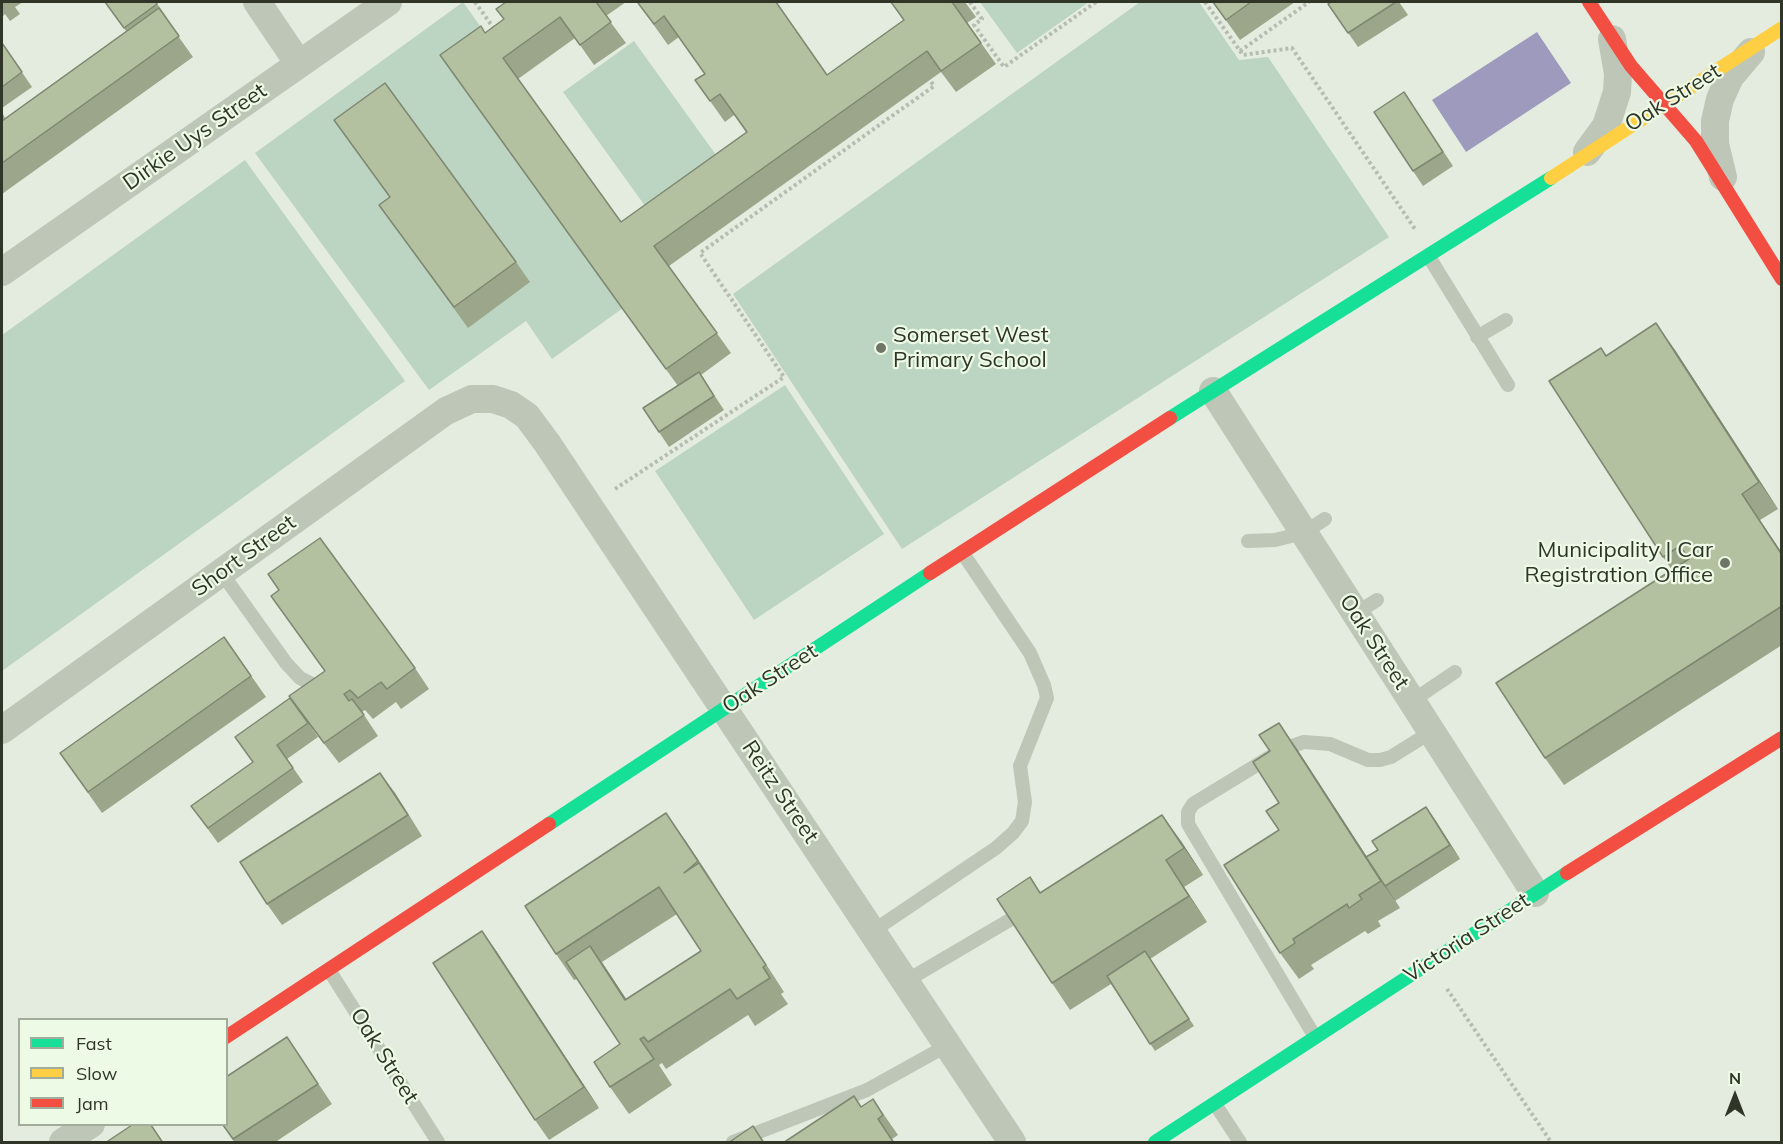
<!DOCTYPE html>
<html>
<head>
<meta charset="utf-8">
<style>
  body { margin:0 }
  #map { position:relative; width:1783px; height:1144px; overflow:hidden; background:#e4ecdf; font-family:Mulish,sans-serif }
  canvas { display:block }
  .frame { position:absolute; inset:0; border:3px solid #303627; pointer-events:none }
  .legend { position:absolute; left:18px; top:1018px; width:210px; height:108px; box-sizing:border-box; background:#edfae6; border:2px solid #a1ac9a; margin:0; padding:8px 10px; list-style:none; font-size:18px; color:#303627 }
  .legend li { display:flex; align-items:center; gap:12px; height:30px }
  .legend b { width:30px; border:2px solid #a1ac9a }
  .north { position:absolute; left:1705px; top:1066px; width:60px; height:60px; -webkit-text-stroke:4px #edfae6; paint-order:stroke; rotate:0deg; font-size:16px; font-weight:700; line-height:24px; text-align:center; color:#303627 }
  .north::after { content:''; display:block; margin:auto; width:21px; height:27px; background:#303627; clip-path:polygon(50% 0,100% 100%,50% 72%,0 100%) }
</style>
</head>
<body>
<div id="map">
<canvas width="1783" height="1144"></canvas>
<div class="frame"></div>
<ul class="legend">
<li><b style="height:8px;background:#16e098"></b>Fast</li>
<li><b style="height:8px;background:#ffcf43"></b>Slow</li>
<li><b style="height:8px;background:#f24e42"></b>Jam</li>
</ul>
<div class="north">N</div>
</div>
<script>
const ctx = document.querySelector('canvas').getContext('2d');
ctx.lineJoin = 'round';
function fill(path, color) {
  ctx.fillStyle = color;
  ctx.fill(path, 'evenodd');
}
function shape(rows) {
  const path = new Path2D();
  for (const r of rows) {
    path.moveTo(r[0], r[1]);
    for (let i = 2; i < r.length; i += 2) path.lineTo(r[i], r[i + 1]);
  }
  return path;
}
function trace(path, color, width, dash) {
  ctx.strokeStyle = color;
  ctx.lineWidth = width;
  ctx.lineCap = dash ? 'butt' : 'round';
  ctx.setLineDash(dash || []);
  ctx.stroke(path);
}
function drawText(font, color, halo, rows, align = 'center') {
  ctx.font = font + ' Mulish,sans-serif';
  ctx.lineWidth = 4.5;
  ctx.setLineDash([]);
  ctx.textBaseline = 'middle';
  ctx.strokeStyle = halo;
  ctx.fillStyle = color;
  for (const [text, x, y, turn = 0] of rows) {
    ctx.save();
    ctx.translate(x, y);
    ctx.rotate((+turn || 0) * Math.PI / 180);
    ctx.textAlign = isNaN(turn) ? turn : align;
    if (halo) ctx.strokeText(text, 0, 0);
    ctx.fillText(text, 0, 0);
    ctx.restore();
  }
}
const green = shape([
  [463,2,495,47,623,308,552,359,526,321,429,390,255,153],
  [405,217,468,327,394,226],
  [980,2,1089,2,1017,53],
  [1140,2,1199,2,1239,60,1268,57,1389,237,902,549,733,294],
  [634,41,724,166,653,217,563,92],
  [245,160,405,381,2,671,2,335],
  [785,385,884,534,754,620,655,471]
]);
const water = shape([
  [1537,32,1571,83,1466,152,1432,100]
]);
const path = shape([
  [475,2,495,30],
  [970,2,982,19,974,25,1004,67,1096,2],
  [1205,2,1243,55,1292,48,1415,229],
  [1240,51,1309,2],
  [615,489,784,377,700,253,934,86,930,80],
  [1447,989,1551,1142]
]);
const lane = shape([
  [1429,257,1508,385],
  [1477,337,1506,320],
  [1248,541,1275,540,1303,533,1325,519],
  [221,572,286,663,300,678,318,687],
  [1356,613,1377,600],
  [1412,701,1455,672],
  [873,931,996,848,1013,833,1022,821,1025,802,1020,766,1047,698,1044,685,1030,653,962,552],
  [329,970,438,1142],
  [906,981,1025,911],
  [1315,1037,1188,824,1188,812,1193,804,1283,749,1304,742,1330,744,1368,760,1380,760,1391,757,1431,732],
  [1215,1104,1240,1142],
  [733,1142,867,1090,948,1045]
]);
const street = shape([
  [257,2,299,64],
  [1587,152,1606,126,1617,92,1618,74,1612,39],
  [1723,177,1715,144,1715,121,1720,99,1730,77,1751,52],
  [2,272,388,2],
  [1213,391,1535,893],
  [2,730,446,411,472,399,493,399,511,405,527,416,547,443,1012,1142],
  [63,1142,91,1124]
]);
const fast = shape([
  [1170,418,1551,178],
  [549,824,930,573],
  [1155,1142,1567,873]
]);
const slow = shape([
  [1551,178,1782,28]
]);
const jam = shape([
  [1589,2,1631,66,1696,141,1782,279],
  [930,573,1170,418],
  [1567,873,1782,738],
  [226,1037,549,824]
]);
const wall = shape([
  [2,2,23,2,15,7,20,14,10,21,5,14,2,17],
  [105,2,156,2,167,18,166,19,193,57,2,194,2,112,5,118,126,31],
  [506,2,626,2,606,16,626,43,594,65,575,38,518,79,621,222,746,132,734,115,725,122,695,80,705,74,679,37,668,45,638,3,827,75,904,20,891,2,965,2,976,17,967,23,996,64,956,92,941,72,669,266,731,353,701,375,724,410,669,447,643,408,678,386,455,76,504,19],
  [1213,2,1295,2,1240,40],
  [1331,2,1399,2,1408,15,1358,47,1328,4],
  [2,43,32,87,2,108],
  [1404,92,1453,166,1423,186,1413,171],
  [334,120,516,262,530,282,468,328,379,205,390,197],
  [1675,350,1778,509,1760,520,1782,553,1782,645,1564,785,1545,758,1672,570,1663,557,1606,356],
  [224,637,266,697,102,813,60,753],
  [415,668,429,689,401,709,396,702,373,719,365,710,362,712,378,736,339,763,308,723,318,737,287,759,303,782,218,843,191,806,253,763,290,698],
  [1279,723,1297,749,1367,857,1378,850,1426,807,1460,859,1395,901,1394,899,1400,908,1378,921,1381,926,1368,934,1365,931,1311,965,1314,969,1299,979,1280,953,1279,803,1270,751],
  [380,773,422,836,282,925,267,904],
  [685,840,784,992,781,994,788,1004,755,1026,748,1015,666,1069,662,1063,659,1065,672,1085,629,1114,610,1087,620,1044,577,979,574,980,556,954],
  [677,914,701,951,626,999,602,962],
  [1181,841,1203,875,1184,887,1207,922,1150,959,1194,1026,1155,1051,1111,984,1070,1010,1052,983,1041,892],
  [482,931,599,1108,549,1140,535,1120],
  [287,1037,332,1104,274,1143,235,1143,223,1125],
  [873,1099,898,1135,892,1139,861,1107]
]);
const shadedWall = shape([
  [1656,323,1675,350,1778,509,1759,482],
  [1742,494,1782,553,1782,555],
  [1279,723,1297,749,1400,908,1381,881],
  [380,773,395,793,422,836],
  [1426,807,1436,821,1460,859,1450,845],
  [666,813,685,840,717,888,698,861],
  [1162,815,1181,841,1203,875,1184,848],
  [1166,860,1184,887,1207,922,1189,896],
  [699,863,717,890,784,992,766,965],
  [482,931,497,952,599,1108,584,1087],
  [590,946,609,973,644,1026,625,1000]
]);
const building = shape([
  [105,2,156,2,157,4,124,28,105,2],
  [506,2,596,2,611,22,580,45,560,17,503,58,621,222,747,132,720,94,710,101,695,80,705,74,664,16,654,24,638,3,640,2,776,2,827,75,904,20,891,2,953,2,952,2,981,43,941,71,927,51,654,246,717,333,666,369,440,55,481,26,485,33,504,19,496,9,506,2],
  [1213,2,1251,2,1226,20,1213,2],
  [1331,2,1396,2,1348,33,1328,4,1331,2],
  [159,8,179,36,2,163,2,121,159,8],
  [2,43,22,72,2,87,2,43],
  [385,83,516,262,454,307,379,205,390,197,334,120,385,83],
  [1404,92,1443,152,1413,171,1374,112,1404,92],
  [1656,323,1759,482,1742,494,1782,555,1782,606,1545,758,1496,683,1689,559,1680,546,1663,557,1549,381,1601,348,1606,356,1656,323],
  [699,372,714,396,659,432,643,408,699,372],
  [320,538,415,668,387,689,381,682,358,698,350,690,344,694,349,701,352,699,364,715,324,743,289,696,325,671,271,596,279,590,268,574,320,538],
  [224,637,251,676,88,792,60,753,224,637],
  [290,698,308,723,277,745,293,768,208,828,191,806,253,762,235,737,290,698],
  [1279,723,1381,881,1359,895,1362,899,1349,908,1347,904,1293,939,1295,943,1280,953,1224,865,1279,830,1266,811,1279,803,1253,762,1270,751,1259,735,1279,723],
  [380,773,408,815,267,904,240,862,380,773],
  [1426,807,1450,845,1385,886,1366,857,1378,850,1372,841,1426,807],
  [666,813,698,861,684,873,699,863,766,965,763,967,770,978,737,999,730,989,648,1042,644,1037,640,1039,654,1059,610,1087,594,1062,620,1044,566,962,590,946,625,1000,701,951,659,887,556,954,525,906,666,813],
  [1162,815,1184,848,1166,860,1189,896,1052,983,997,899,1030,877,1040,893,1162,815],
  [482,931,584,1087,535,1120,433,963,482,931],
  [1145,951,1189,1019,1150,1044,1107,976,1145,951],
  [287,1037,318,1084,233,1139,223,1125,226,1125,226,1077,287,1037],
  [854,1096,861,1107,873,1099,883,1115,878,1119,894,1143,783,1143,854,1096],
  [132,1125,151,1125,163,1143,105,1143,132,1125],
  [753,1126,764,1143,728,1143,753,1126]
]);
const markers = [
  [881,348,6,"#6f7667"],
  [1725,563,6,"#6f7667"]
];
const streetNames = [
  ["Oak Street",1673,98,-32],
  ["Dirkie Uys Street",195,137,-35],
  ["Short Street",244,556,-36],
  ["Oak Street",1374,642,57],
  ["Oak Street",770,679,-33],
  ["Reitz Street",780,792,56],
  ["Victoria Street",1467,938,-33],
  ["Oak Street",384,1056,58]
];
const poiNames = [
  ["Somerset West",893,335],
  ["Primary School",893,360],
  ["Municipality | Car",1713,550,"right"],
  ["Registration Office",1713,575,"right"]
];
fill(green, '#bbd5c2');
fill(water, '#9e9abe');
trace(path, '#b6bdb0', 4, [3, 3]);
trace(lane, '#bec6b8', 14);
trace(street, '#bec6b8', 28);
trace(fast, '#16e098', 14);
trace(slow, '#ffcf43', 14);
trace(jam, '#f24e42', 14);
fill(wall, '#9ba68a');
fill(shadedWall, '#7e8770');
fill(building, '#b4c1a0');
trace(building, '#7e8770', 1.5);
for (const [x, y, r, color] of markers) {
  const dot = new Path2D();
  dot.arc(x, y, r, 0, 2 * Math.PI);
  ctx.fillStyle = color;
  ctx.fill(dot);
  trace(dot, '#edfae6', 2);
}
drawText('22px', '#303627', '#edfae6', streetNames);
drawText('22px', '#303627', '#edfae6', poiNames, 'left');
</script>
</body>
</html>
